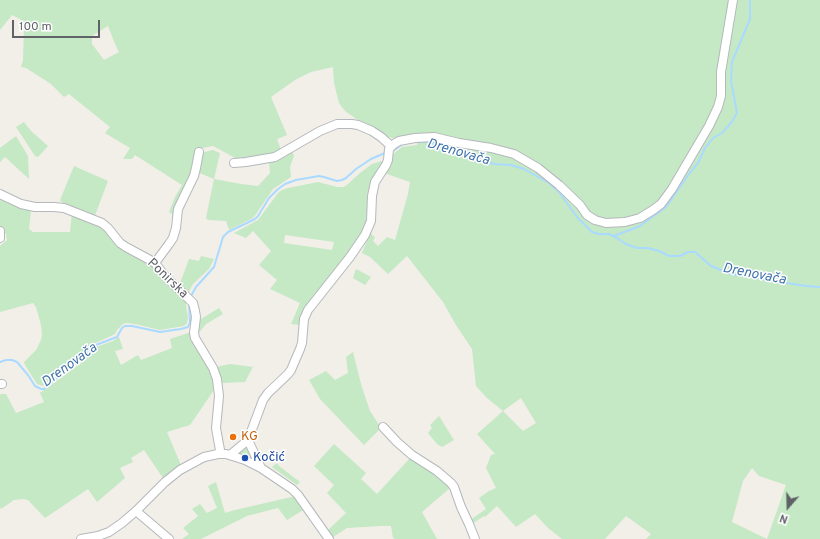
<!DOCTYPE html>
<html>
<head>
<meta charset="utf-8">
<style>
  body { margin:0 }
  #map { position:relative; width:820px; height:539px; overflow:hidden; background:#f1efe8; font-family:Overpass,sans-serif }
  canvas { display:block }
  .north { position:absolute; left:768px; top:487px; width:40px; height:40px; -webkit-text-stroke:3px #fff; paint-order:stroke; rotate:200deg; font-size:11px; font-weight:700; line-height:16px; text-align:center; color:#5f6368 }
  .north::after { content:''; display:block; margin:auto; width:14px; height:18px; background:#5f6368; clip-path:polygon(50% 0,100% 100%,50% 72%,0 100%) }
  .scale { position:absolute; left:12px; top:20px; width:88px; height:18px; box-sizing:border-box; border:2px solid #5f6368; border-top:0; padding-left:5px; font-size:12px; line-height:14px; white-space:nowrap; color:#5f6368; -webkit-text-stroke:3px #fff; paint-order:stroke }
</style>
</head>
<body>
<div id="map">
<canvas width="820" height="539"></canvas>
<div class="north">N</div>
<div class="scale">100 m</div>
</div>
<script>
const ctx = document.querySelector('canvas').getContext('2d');
ctx.lineJoin = 'round';
function fill(path, color) {
  ctx.fillStyle = color;
  ctx.fill(path, 'evenodd');
}
function shape(rows) {
  const path = new Path2D();
  for (const r of rows) {
    path.moveTo(r[0], r[1]);
    for (let i = 2; i < r.length; i += 2) path.lineTo(r[i], r[i + 1]);
  }
  return path;
}
function trace(path, color, width, dash) {
  ctx.strokeStyle = color;
  ctx.lineWidth = width;
  ctx.lineCap = dash ? 'butt' : 'round';
  ctx.setLineDash(dash || []);
  ctx.stroke(path);
}
function drawText(font, color, halo, rows, align = 'center') {
  ctx.font = font + ' Overpass,sans-serif';
  ctx.lineWidth = 3;
  ctx.setLineDash([]);
  ctx.textBaseline = 'middle';
  ctx.strokeStyle = halo;
  ctx.fillStyle = color;
  for (const [text, x, y, turn = 0] of rows) {
    ctx.save();
    ctx.translate(x, y);
    ctx.rotate((+turn || 0) * Math.PI / 180);
    ctx.textAlign = isNaN(turn) ? turn : align;
    if (halo) ctx.strokeText(text, 0, 0);
    ctx.fillText(text, 0, 0);
    ctx.restore();
  }
}
const green = shape([
  [0,0,820,0,820,539,646,539,651,534,626,516,605,539,562,539,548,528,535,514,516,527,497,506,485,517,484,516,472,524,470,520,486,509,479,498,489,491,496,488,486,468,491,455,495,454,477,434,503,411,487,398,476,386,472,349,456,325,443,302,407,256,388,274,370,257,362,253,370,233,375,237,373,241,378,246,387,237,395,240,408,194,410,182,384,173,392,155,402,147,417,145,417,135,398,138,392,138,385,136,365,125,345,111,339,103,334,83,333,67,311,72,295,80,271,97,287,135,277,139,281,150,270,156,250,157,239,160,213,146,198,149,192,175,174,210,173,215,169,212,175,197,182,185,135,155,132,159,123,159,130,148,105,133,110,127,69,94,64,97,51,84,26,68,21,67,23,60,24,27,20,19,12,15,0,30],
  [108,26,115,44,119,52,104,60,92,44,92,36],
  [521,398,536,423,523,431,503,411],
  [752,468,759,476,786,485,767,539,732,522,743,481],
  [24,122,31,131,48,146,38,157,35,156,16,127],
  [16,136,28,156,29,179,5,157,0,162,0,148],
  [291,149,294,156,290,167,291,177,273,189,256,214,253,218,229,230,226,221,208,220,206,218,214,179,197,172,201,153,213,150,220,153,214,179,241,184,258,186,270,173,269,162],
  [385,160,373,177,369,188,367,195,367,213,366,224,364,230,300,325,291,324,300,303,270,289,277,280,259,265,271,251,253,231,246,238,234,233,258,220,278,193,282,190,288,188,318,182,337,187,344,187,348,184,360,173,372,164],
  [285,235,334,242,332,250,284,243],
  [74,166,108,181,94,218,64,204,60,200],
  [0,197,31,210,29,229,33,232,70,232,72,213,100,226,110,234,120,248,127,252,150,264,186,302,186,305,188,318,187,323,184,326,160,330,135,324,126,323,123,324,117,330,115,334,89,346,82,355,61,369,43,386,37,384,25,365,24,362,36,350,41,340,42,334,41,325,36,307,33,303,0,312,0,246,7,240,6,234,0,226],
  [201,256,214,259,209,269,193,284,188,293,179,286,189,259,199,261],
  [356,269,371,277,365,285,353,278],
  [219,308,223,314,206,324,198,334,198,323,201,319],
  [191,332,209,365,216,387,190,425,167,432,181,465,163,478,144,450,131,458,133,462,120,468,125,478,97,502,88,489,45,518,28,500,23,499,14,500,1,509,0,507,0,394,6,394,16,413,44,402,40,393,84,361,93,348,113,341,119,337,123,349,115,351,121,365,138,355,141,360,172,348,170,339],
  [353,352,361,384,370,411,381,428,364,445,320,399,309,380,326,371,335,380,348,373,346,357],
  [230,364,253,367,245,382,221,383,216,367],
  [439,416,454,440,442,447,437,444,428,433,432,428,430,425],
  [334,444,366,473,361,479,377,494,411,457,443,480,450,488,422,512,437,539,395,539,393,538,391,526,381,526,347,528,333,537,328,530,346,513,327,493,334,485,314,466],
  [245,447,250,451,255,461,240,454,239,451],
  [277,463,279,466,300,482,297,485,272,467],
  [216,482,225,513,235,510,296,496,305,509,287,520,278,508,247,516,201,539,182,539,189,534,183,528,198,516,192,509,200,504,207,513,217,508,208,486]
]);
const stream = shape([
  [411,142,428,142,469,155,494,164,511,165,524,169,549,183,559,192,577,217,592,232,599,234,609,234,617,238,626,244,637,248,648,248,659,251,669,256,680,256,688,252,695,252,711,266,731,274,806,286,820,287],
  [392,151,394,150,403,144],
  [614,236,640,226,666,207,689,174,698,163,705,148,713,138,722,133,731,123,737,113,731,81,732,62,750,19,750,0],
  [191,296,196,287,214,267,223,237,228,232,255,219,258,216,269,198,278,189,285,184,296,180,319,176,324,177,337,181,342,180,346,178,356,169,371,159,385,153],
  [0,362,6,360,12,360,17,362,28,375,35,386,41,389,44,389,67,369,83,358,89,350,93,346,117,337,122,328,125,326,132,326,160,332,181,329,188,327,190,322,189,302]
]);
const minor = shape([
  [234,163,246,162,275,157,320,131,337,124,352,124,358,125,372,131,381,137,391,146],
  [0,194,21,204,35,207,54,207,64,208,102,223,108,228,120,243,126,247,150,260,155,263,164,275,193,303,195,311,196,317,194,333,195,338,213,368,217,379,219,396,216,428,220,450,218,454],
  [0,231,0,238],
  [155,263,169,244,173,238,176,228,178,209,194,176,196,168,199,152],
  [0,384,2,384],
  [383,427,397,442,412,455,437,471,451,483,454,487,461,507,469,524,475,539],
  [248,440,261,468],
  [230,455,248,440,263,400,268,393,288,374,291,370,300,349,302,343,304,319,308,310,350,257,365,235,371,221,372,196,375,182,386,165,388,160,389,149,394,144,399,141,415,138,434,137,459,143,491,148,514,154,538,168,559,185,580,205,587,215,595,220,606,223,625,222,640,218,653,210,661,204,672,189,709,126,718,107,721,96,721,72,733,0],
  [136,511,169,539],
  [81,539,98,536,109,532,122,523,136,511,165,482,180,470,204,457,218,454,226,454,245,460,261,468,292,489,298,495,329,539]
]);
const markers = [
  [233,437,4,"#e8710a"],
  [245,458,4,"#1a4fb4"]
];
const streetNames = [
  ["Ponirska",167,279,44]
];
const foodNames = [
  ["KG",241,437]
];
const transitNames = [
  ["Kočić",253,458]
];
const waterNames = [
  ["Drenovača",458,153,16],
  ["Drenovača",754,275,11],
  ["Drenovača",70,366,-36]
];
fill(green, '#c5e8c5');
trace(stream, '#aadaff', 2);
trace(minor, '#b5b8bc', 10);
trace(minor, '#fff', 8);
for (const [x, y, r, color] of markers) {
  const dot = new Path2D();
  dot.arc(x, y, r, 0, 2 * Math.PI);
  ctx.fillStyle = color;
  ctx.fill(dot);
  trace(dot, '#fff', 1.5);
}
drawText('13px', '#5f6368', '#fff', streetNames);
drawText('13px', '#c56008', '#fff', foodNames, 'left');
drawText('13px', '#164399', '#fff', transitNames, 'left');
drawText('italic 14px', '#4174aa', '#fff', waterNames);
</script>
</body>
</html>
